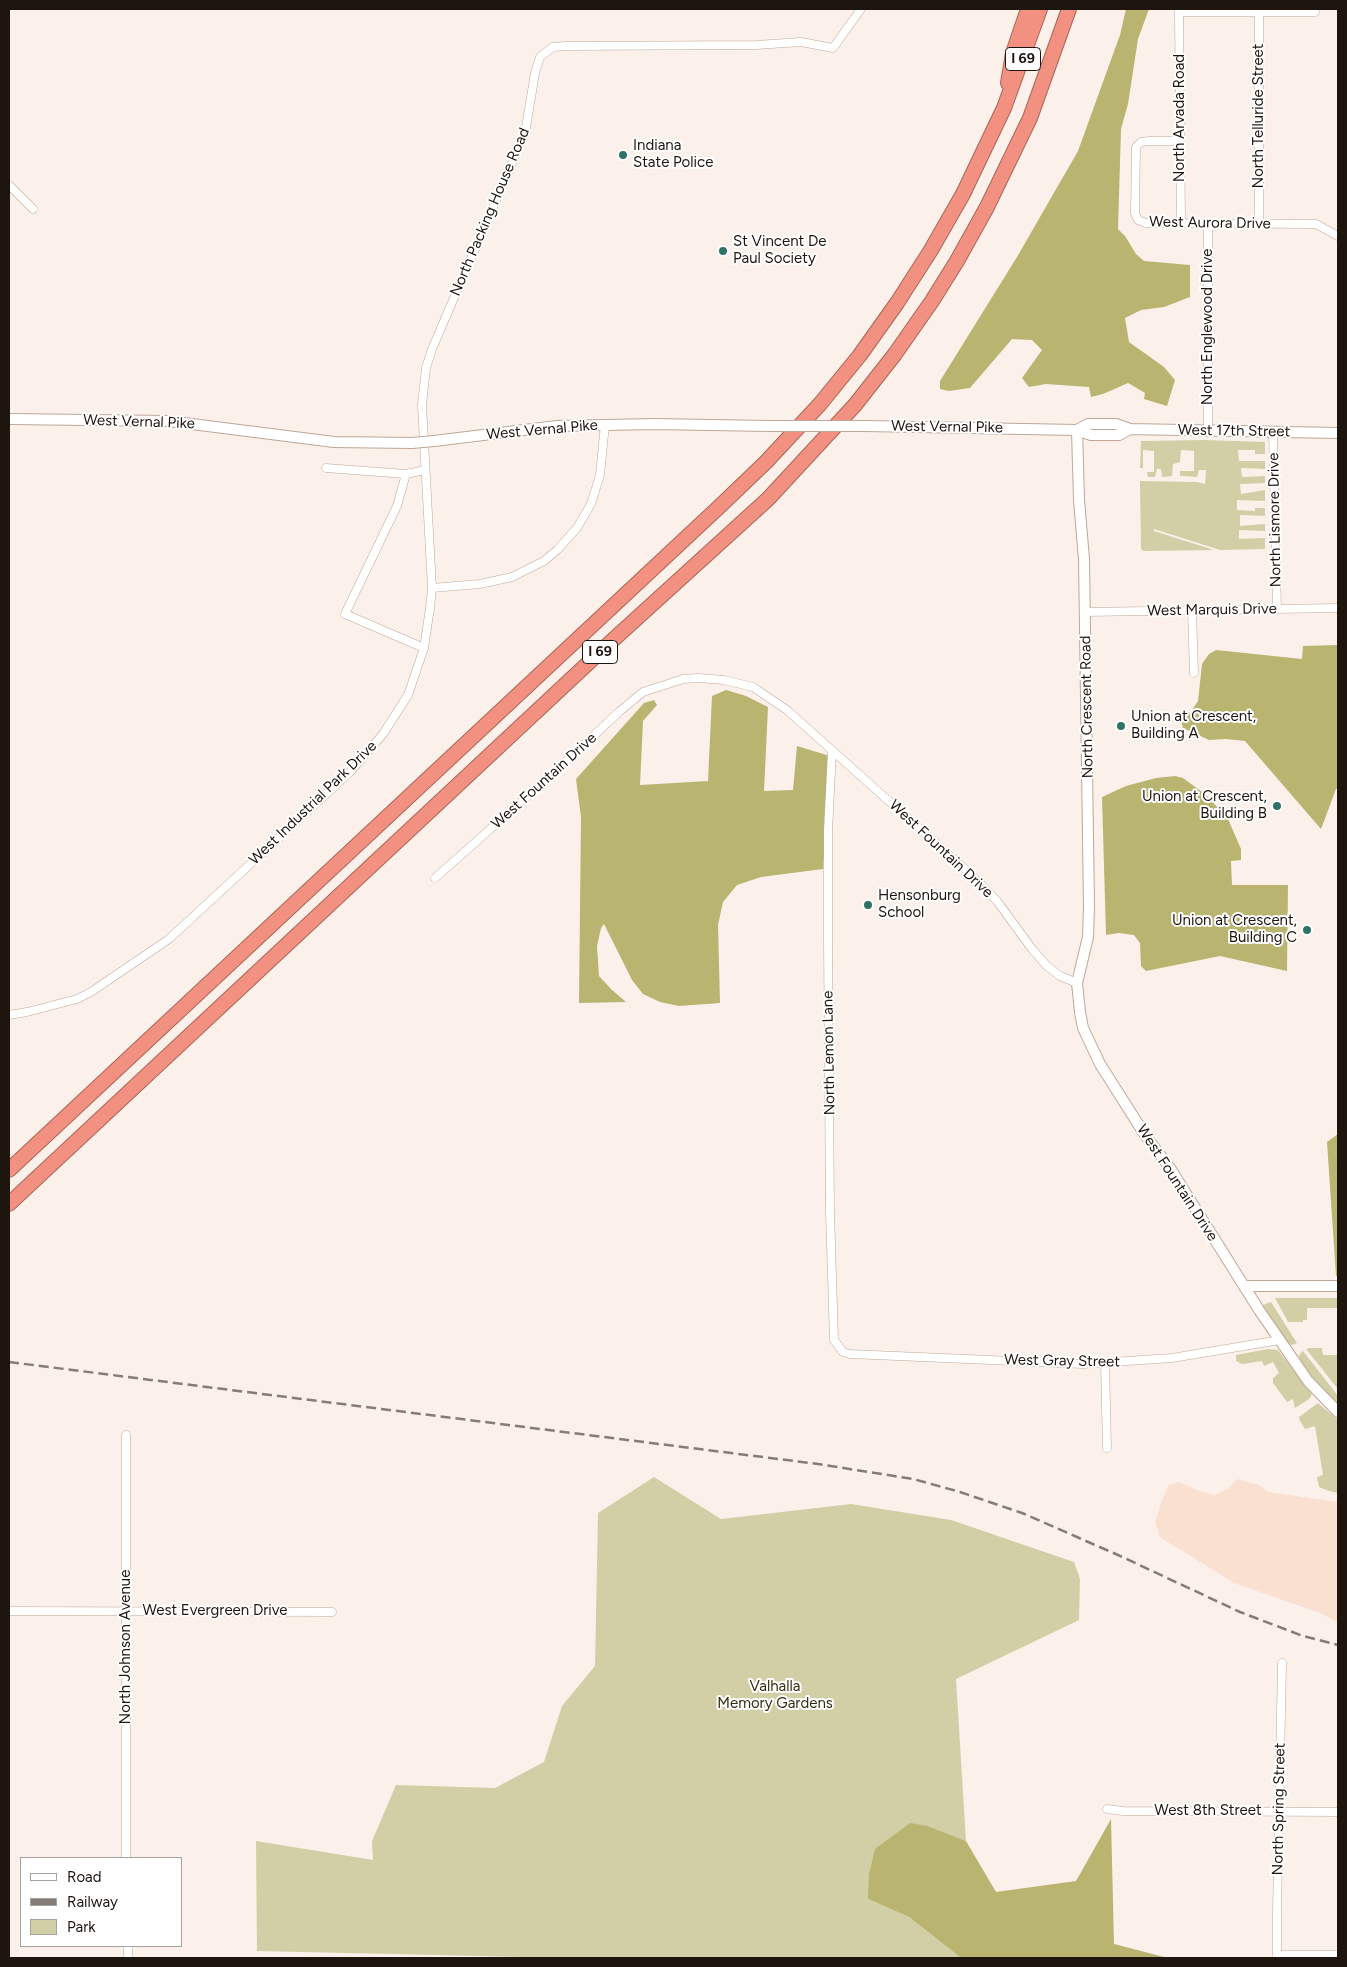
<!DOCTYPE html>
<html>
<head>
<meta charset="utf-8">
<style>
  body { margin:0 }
  #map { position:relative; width:1347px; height:1967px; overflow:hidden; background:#fbf1ea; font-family:Figtree,sans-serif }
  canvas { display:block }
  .frame { position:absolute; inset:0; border:10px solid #1e150f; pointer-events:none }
  .legend { position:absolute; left:20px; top:1857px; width:162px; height:90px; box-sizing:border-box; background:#fff; border:1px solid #a5a19f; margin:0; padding:6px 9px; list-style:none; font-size:15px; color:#1e150f }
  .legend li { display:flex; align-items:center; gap:10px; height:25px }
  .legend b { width:25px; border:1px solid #a5a19f }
</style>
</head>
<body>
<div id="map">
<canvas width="1347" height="1967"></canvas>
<div class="frame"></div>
<ul class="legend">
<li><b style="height:6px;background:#fff"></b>Road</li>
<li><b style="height:6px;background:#867c76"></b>Railway</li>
<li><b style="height:14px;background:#d2cfa6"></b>Park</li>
</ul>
</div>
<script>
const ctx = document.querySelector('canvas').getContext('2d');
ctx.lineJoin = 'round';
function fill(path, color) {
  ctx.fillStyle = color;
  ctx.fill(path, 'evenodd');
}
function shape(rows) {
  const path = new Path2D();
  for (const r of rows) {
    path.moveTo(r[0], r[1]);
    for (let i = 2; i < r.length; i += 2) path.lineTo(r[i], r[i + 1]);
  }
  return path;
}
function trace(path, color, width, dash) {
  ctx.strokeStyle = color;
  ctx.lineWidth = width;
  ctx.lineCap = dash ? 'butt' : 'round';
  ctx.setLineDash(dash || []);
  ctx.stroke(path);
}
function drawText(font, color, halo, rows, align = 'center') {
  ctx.font = font + ' Figtree,sans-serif';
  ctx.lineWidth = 4;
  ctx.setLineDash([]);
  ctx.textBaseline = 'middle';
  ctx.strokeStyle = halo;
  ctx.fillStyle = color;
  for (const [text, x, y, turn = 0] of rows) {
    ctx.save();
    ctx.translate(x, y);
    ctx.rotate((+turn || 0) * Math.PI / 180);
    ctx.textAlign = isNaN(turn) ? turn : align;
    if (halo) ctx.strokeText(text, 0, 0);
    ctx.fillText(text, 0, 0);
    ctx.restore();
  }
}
const built = shape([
  [1237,1479,1259,1485,1268,1492,1338,1502,1338,1623,1323,1614,1234,1583,1160,1537,1155,1522,1162,1500,1169,1485,1179,1482,1199,1491,1215,1495,1229,1488]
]);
const green = shape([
  [1204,440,1265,442,1265,454,1255,454,1255,450,1238,450,1239,461,1265,461,1265,469,1241,468,1242,477,1265,476,1265,483,1240,484,1241,494,1265,490,1265,501,1237,500,1237,510,1255,511,1255,508,1265,508,1265,516,1240,515,1240,526,1265,524,1265,531,1239,530,1239,539,1265,538,1265,549,1220,550,1154,529,1154,531,1214,550,1143,551,1141,549,1140,481,1197,482,1205,484,1206,470,1199,470,1197,477,1180,476,1180,471,1194,471,1194,451,1181,450,1180,462,1173,464,1172,476,1162,477,1161,469,1157,469,1155,477,1148,477,1147,472,1154,472,1154,451,1143,450,1143,468,1140,468,1141,441],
  [1275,1298,1338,1298,1338,1308,1307,1308,1307,1320,1303,1320,1303,1322,1288,1322],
  [1271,1302,1297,1343,1292,1345,1287,1343,1263,1305],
  [1310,1348,1322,1348,1323,1355,1338,1355,1338,1389,1306,1349],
  [1268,1349,1278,1350,1312,1394,1309,1399,1295,1408,1293,1399,1287,1402,1273,1383,1273,1378,1279,1373,1273,1362,1264,1366,1262,1361,1242,1364,1236,1361,1236,1355],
  [1303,1351,1338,1396,1338,1405,1320,1387,1300,1361,1299,1355],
  [1318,1403,1338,1420,1338,1493,1329,1491,1319,1487,1317,1477,1323,1475,1315,1426,1305,1429,1300,1421,1299,1417],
  [654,1477,721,1519,851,1504,951,1520,1074,1562,1080,1579,1079,1620,956,1679,966,1841,928,1826,868,1899,909,1917,961,1958,524,1958,523,1957,257,1951,256,1841,373,1860,372,1841,396,1785,495,1788,544,1762,562,1706,595,1666,598,1513]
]);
const forest = shape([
  [1126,9,1149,9,1138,39,1128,104,1121,129,1118,229,1125,236,1136,254,1144,261,1190,265,1190,297,1164,307,1141,310,1125,318,1129,342,1164,367,1175,380,1167,406,1144,399,1145,393,1128,383,1103,394,1091,397,1089,387,1046,384,1029,387,1022,378,1042,350,1032,340,1012,339,970,388,949,391,940,389,940,381,1017,257,1078,151,1120,35],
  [1338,645,1338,788,1336,789,1321,829,1245,741,1226,739,1209,740,1183,728,1181,720,1188,716,1198,701,1202,664,1209,654,1216,650,1302,659,1303,646],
  [726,690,746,696,768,707,764,791,793,790,797,746,830,756,823,869,761,877,737,885,723,902,718,925,720,1003,679,1006,660,1002,643,994,632,980,604,924,601,928,597,946,599,976,611,989,626,1002,579,1003,581,817,576,779,644,703,654,700,657,705,643,721,640,785,708,781,712,696],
  [1175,776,1183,778,1206,795,1228,819,1241,849,1241,860,1231,861,1232,885,1288,885,1287,971,1220,956,1146,971,1141,966,1140,943,1134,935,1119,933,1106,935,1102,797,1126,786,1156,778],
  [1338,1134,1338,1276,1336,1276,1327,1142],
  [1111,1819,1114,1944,1168,1958,961,1958,909,1917,868,1899,869,1874,875,1849,910,1823,928,1826,966,1841,996,1892,1076,1881]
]);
const street = shape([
  [1259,9,1259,224],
  [1180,141,1149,141,1141,142,1136,147,1135,213,1138,220,1146,223,1316,224,1338,236],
  [9,185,33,209],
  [1181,223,1179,12,1315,12],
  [1208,223,1208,431],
  [1273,432,1277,608],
  [326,468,406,474],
  [432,588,422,405,426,368,432,349,525,133,535,73,540,57,553,47,566,46,756,45,801,42,833,48,861,9],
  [1192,610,1194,673],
  [1085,612,1338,608],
  [424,648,345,614,397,506,406,474,425,470],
  [832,751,828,831,828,941,830,1212,834,1340,843,1352,850,1354,1083,1364,1172,1358,1280,1340],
  [435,878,557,770,620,711,643,692,683,679,698,678,724,680,753,687,787,710,976,879,997,901,1032,949,1047,966,1060,976,1077,983],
  [9,1015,27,1012,77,999,91,992,169,939,350,772,383,734,408,695,424,648,430,608,432,588,480,584,512,577,544,561,557,550,577,528,591,504,600,475,605,424],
  [1105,1363,1107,1448],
  [9,1611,332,1612],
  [1282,1663,1277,1911,1277,1955,1338,1955],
  [1107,1809,1123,1811,1338,1812],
  [126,1858,126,1435],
  [128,1946,128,1958]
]);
const secondary = shape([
  [9,419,168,421,334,442,412,443],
  [865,426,1077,430,1091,435,1119,435,1130,429],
  [1077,430,1079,500,1084,559,1089,907,1088,937,1077,983,1080,1012,1083,1028,1100,1064,1145,1135,1170,1168,1259,1310,1308,1381,1338,1412],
  [1077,430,1088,424,1116,424,1130,429,1338,433],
  [434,441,557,426,655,424,769,426],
  [1245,1286,1338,1286]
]);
const highway = shape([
  [1008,83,1013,53,1028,9],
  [9,1170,719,507,766,462,820,404,860,355,897,303,931,250,963,194,1004,108,1040,9],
  [9,1204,614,639,768,499,855,405,895,354,932,301,957,261,987,207,1030,118,1069,9]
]);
const rail = shape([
  [9,1362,818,1464,913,1479,960,1492,1022,1513,1118,1555,1240,1612,1303,1636,1338,1645]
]);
const secondaryBridge = shape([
  [769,426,865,426],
  [412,443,434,441]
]);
const markers = [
  [623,155,5,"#2f7366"],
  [723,251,5,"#2f7366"],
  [1121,726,5,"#2f7366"],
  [1277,806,5,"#2f7366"],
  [868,905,5,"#2f7366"],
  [1307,930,5,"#2f7366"]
];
const shields = [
  [1023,59,35],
  [600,652,35]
];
const shieldNames = [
  ["I 69",1023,59],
  ["I 69",600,652]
];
const streetNames = [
  ["North Telluride Street",1259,116,-90],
  ["North Arvada Road",1180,118,-90],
  ["North Packing House Road",490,212,-67],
  ["West Aurora Drive",1210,223,1],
  ["North Englewood Drive",1208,327,-90],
  ["West Vernal Pike",139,422,2],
  ["West Vernal Pike",947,427,1],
  ["West Vernal Pike",542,430,-5],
  ["West 17th Street",1234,431,1],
  ["North Lismore Drive",1275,520,-91],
  ["West Marquis Drive",1212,610,-1],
  ["North Crescent Road",1087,707,-91],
  ["West Fountain Drive",544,781,-42],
  ["West Industrial Park Drive",313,803,-44],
  ["West Fountain Drive",941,849,43],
  ["North Lemon Lane",829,1053,-91],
  ["West Fountain Drive",1177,1183,57],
  ["West Gray Street",1062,1361,1],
  ["West Evergreen Drive",215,1611],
  ["North Johnson Avenue",126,1647,-90],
  ["North Spring Street",1279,1809,-89],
  ["West 8th Street",1208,1811]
];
const poiNames = [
  ["Indiana",633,146],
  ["State Police",633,163],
  ["St Vincent De",733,242],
  ["Paul Society",733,259],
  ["Union at Crescent,",1131,717],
  ["Building A",1131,734],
  ["Union at Crescent,",1267,797,"right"],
  ["Building B",1267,814,"right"],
  ["Hensonburg",878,896],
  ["School",878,913],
  ["Union at Crescent,",1297,921,"right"],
  ["Building C",1297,938,"right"]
];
const parkNames = [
  ["Valhalla",775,1687],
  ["Memory Gardens",775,1704]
];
fill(built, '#fae0d0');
fill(green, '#d2cfa6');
fill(forest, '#b9b470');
trace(street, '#bfa797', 9);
trace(secondary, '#bfa797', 12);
trace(highway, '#a86659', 16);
trace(street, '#fff', 8);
trace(secondary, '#fff', 10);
trace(highway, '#f29181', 14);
trace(rail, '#867c76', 2.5, [10, 5]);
trace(secondaryBridge, '#bfa797', 12, []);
trace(secondaryBridge, '#fff', 10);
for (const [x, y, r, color] of markers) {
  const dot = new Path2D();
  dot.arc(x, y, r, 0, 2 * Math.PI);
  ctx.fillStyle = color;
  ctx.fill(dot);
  trace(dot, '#fff', 2);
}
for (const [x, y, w] of shields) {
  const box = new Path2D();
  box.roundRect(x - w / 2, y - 11.5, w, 23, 4);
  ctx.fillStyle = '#fff';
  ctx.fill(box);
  trace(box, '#1e150f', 1);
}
drawText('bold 14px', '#1e150f', null, shieldNames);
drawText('15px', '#1e150f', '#fff', streetNames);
drawText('15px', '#1e150f', '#fff', poiNames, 'left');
drawText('15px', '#312e10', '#fff', parkNames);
</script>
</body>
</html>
